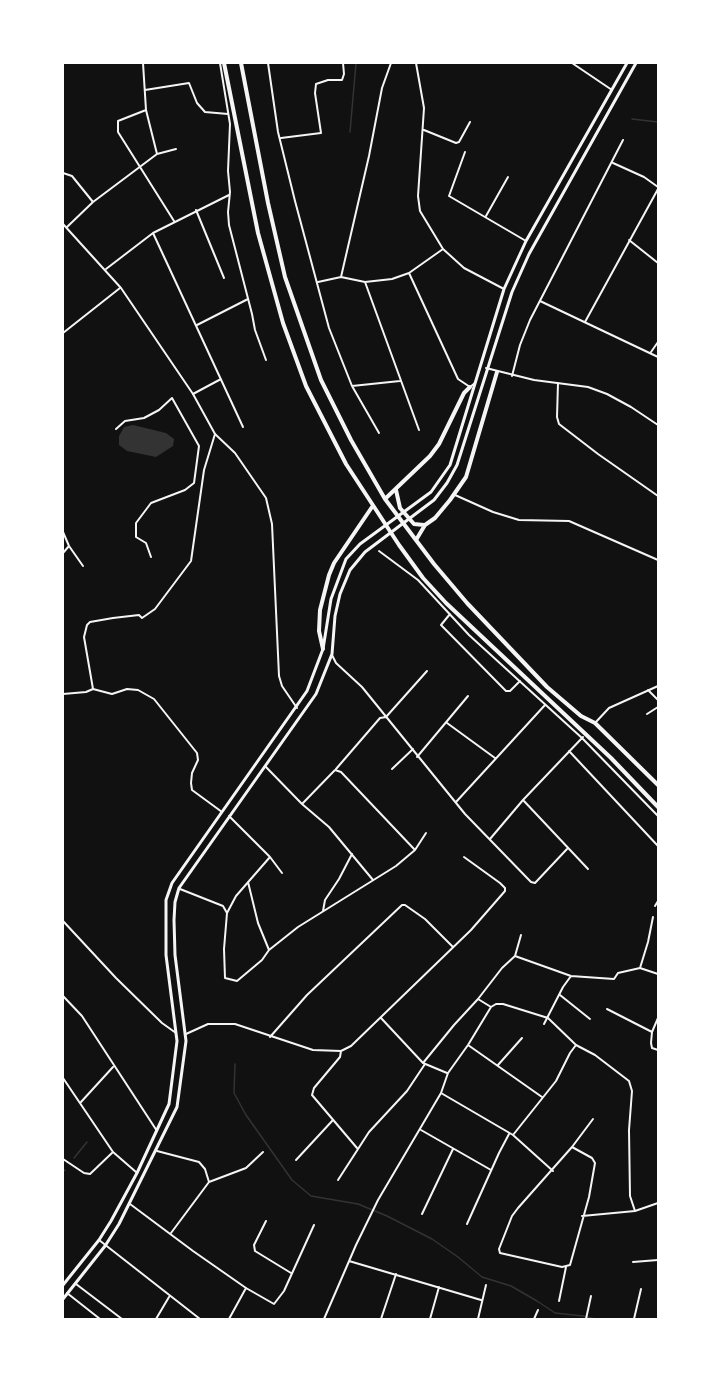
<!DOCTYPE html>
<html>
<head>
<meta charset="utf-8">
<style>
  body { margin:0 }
  #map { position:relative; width:721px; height:1382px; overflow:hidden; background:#111; font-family:"Golos Text",sans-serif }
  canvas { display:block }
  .frame { position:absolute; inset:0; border:64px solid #fff; pointer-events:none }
</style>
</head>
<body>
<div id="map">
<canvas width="721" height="1382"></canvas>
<div class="frame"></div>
</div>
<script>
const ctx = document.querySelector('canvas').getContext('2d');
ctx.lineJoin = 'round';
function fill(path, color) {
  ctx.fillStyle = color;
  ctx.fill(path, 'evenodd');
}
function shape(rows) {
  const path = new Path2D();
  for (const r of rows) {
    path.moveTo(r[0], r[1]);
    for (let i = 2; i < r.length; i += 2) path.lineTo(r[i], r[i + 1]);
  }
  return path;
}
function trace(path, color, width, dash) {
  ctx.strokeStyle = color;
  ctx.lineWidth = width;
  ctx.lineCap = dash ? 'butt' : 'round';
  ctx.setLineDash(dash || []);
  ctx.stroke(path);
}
const water = shape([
  [133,425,166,433,174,439,173,446,156,457,127,451,119,445,119,436,124,427]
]);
const stream = shape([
  [632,119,658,122],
  [350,132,356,63],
  [235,1064,234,1093,246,1115,292,1180,311,1196,358,1204,387,1216,432,1239,458,1257,482,1277,511,1286,537,1301,555,1313,583,1316,595,1319],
  [74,1158,87,1142],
  [63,1171,65,1170]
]);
const minor = shape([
  [220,63,230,124,228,171,230,192,228,212,229,225,252,314,255,330,266,360],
  [268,63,278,132,295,201,329,328,352,386,379,433],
  [416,63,424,108,418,196,420,211,443,249,464,268,504,289],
  [572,63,612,90],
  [145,90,189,83,197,103,205,112,228,114],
  [146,110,118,121,118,132,174,221],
  [424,130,456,143,459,142,470,122],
  [281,138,321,133,315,93,316,84,328,80,342,80,344,74,343,63],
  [465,152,449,196,526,241],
  [157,154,176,149],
  [613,163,644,177,658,187],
  [63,173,72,176,93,202],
  [196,210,224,278],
  [486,216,508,177],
  [67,227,93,202,157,154,146,110,143,63],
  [153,233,243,427],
  [629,240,658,263],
  [106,269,153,233,229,195],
  [409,273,458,379,470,387,475,383],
  [341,277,369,156,382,88,391,63],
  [318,282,341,277,365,282,392,279,409,273,443,249],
  [365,282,419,430],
  [540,301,658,357],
  [585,322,658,189],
  [197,325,248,299],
  [63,333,120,288],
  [651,352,658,342],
  [512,376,520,345,530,320,623,140],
  [558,383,557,417,559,424,598,454,658,496],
  [352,386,400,381],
  [193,394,221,379],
  [116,429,125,421,144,418,159,410,172,398,199,446,194,483,185,490,151,503,136,523,136,537,146,543,151,557],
  [455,495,493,512,519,520,569,521,658,560],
  [63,532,69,546,83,566],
  [379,551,418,580,469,635,582,738,658,816],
  [63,553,69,546],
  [450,614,441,625,506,691,510,691,520,681],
  [332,655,336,663,362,687,465,814,531,882,535,883,567,849],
  [93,689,112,694,127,689,138,690,154,699,197,753,198,760,192,773,191,783,192,790,222,812],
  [648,690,658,700],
  [63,694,86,692,93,689,84,637,87,625,90,622,113,618,139,615,142,618,155,609,191,561,204,470,215,434],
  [647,714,658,707],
  [447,723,495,758],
  [595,723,609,708,658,686],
  [569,751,658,846],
  [417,757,468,696],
  [265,766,302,804,329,827,373,880],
  [336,769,380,718,386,717,427,671],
  [392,769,413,749],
  [523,800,588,869],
  [456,802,545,705],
  [302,804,335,770,341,772,415,850],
  [229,816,270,857,282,873],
  [490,839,523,800,583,737],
  [270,857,236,896,227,913,224,949,225,978,237,981,262,960,269,950,298,927,396,866,415,850,426,833],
  [248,882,258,923,269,950],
  [180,889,223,906,227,913],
  [655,906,658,901],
  [323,911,325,900,339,879,352,854],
  [515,956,571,976,614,979,618,973,640,968,658,974],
  [640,968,648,942,653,917],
  [560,995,590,1019],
  [63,996,82,1016,157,1131],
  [478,999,491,1007,496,1004,503,1004,548,1018,576,1045,595,1055,629,1081,632,1091,629,1130,630,1196,635,1211],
  [607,1009,652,1032],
  [381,1018,423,1063,447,1073],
  [658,1018,652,1032,651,1043,652,1048,658,1050],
  [544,1024,563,987,571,976],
  [186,1034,208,1024,235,1024,313,1050,341,1051,351,1046,471,930,505,891,505,888,500,883,464,857],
  [270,1037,307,995,402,905,405,905,425,919,453,947],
  [468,1045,542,1097],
  [341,1051,340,1057,314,1088,312,1095,357,1148],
  [423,1063,454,1025,478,999,502,968,515,956,521,935],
  [498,1065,522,1038],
  [63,1078,113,1152,136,1172],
  [441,1093,513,1135,553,1171],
  [81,1102,113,1067],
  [421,1130,491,1170],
  [513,1135,556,1081,570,1053,576,1045],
  [572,1147,592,1158,595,1163,589,1197,570,1265,562,1267,500,1253,499,1249,512,1216,518,1208,572,1147,593,1119],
  [157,1151,199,1162,205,1169,209,1182],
  [63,1159,84,1173,90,1174,113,1152],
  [296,1160,333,1120],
  [338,1180,369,1132,407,1091,425,1064],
  [130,1204,193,1251,246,1288,274,1304,284,1291,314,1225],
  [422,1214,453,1149],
  [582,1216,635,1211,658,1203],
  [266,1221,254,1245,255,1251,291,1273],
  [467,1224,499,1153,509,1134],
  [171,1233,209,1182,246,1168,263,1152],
  [99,1240,200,1319],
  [349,1261,481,1300],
  [633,1262,658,1260],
  [76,1284,122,1319],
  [67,1293,100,1319],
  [559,1301,566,1267],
  [156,1319,169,1297],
  [229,1319,246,1288],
  [324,1319,356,1245,378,1200,441,1093,448,1073,468,1045,491,1007],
  [381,1319,396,1274],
  [430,1319,439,1287],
  [478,1319,486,1285],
  [534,1319,538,1310],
  [586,1319,591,1296],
  [634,1319,641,1289]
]);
const tertiary = shape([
  [63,224,121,288,193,394,215,434,235,453,266,498,272,524,279,676,282,686,297,708],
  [486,368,534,380,588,387,607,394,631,407,658,425],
  [63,921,116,978,162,1023,176,1033]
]);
const secondary = shape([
  [63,1285,99,1240,111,1221,137,1173,169,1104,177,1041,166,955,166,900,172,883,307,691,323,649,331,599,346,559,360,544,431,492,450,465,504,289,526,241,627,63],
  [63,1299,105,1246,119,1224,177,1107,186,1041,175,955,174,920,175,902,179,888,316,694,332,654,335,616,340,594,350,570,365,552,434,500,447,483,457,465,512,292,529,254,636,63]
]);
const motorway = shape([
  [224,63,258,233,283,323,306,386,346,464,399,545,423,578,446,603,611,758,658,807],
  [241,63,268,203,285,277,321,380,351,440,385,499,434,564,467,603,547,687,581,716,595,723,658,785],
  [396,490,400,508,414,524,424,525],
  [385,499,430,456,439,444,464,393,470,387],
  [416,540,425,525,435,518,450,500,466,477,497,372],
  [323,649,319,631,320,610,329,575,334,563,372,507]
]);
fill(water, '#333');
trace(stream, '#333', 1.5);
trace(minor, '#f5f5f5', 2);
trace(tertiary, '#f5f5f5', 2);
trace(secondary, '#f5f5f5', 3);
trace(motorway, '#f5f5f5', 4);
</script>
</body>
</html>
